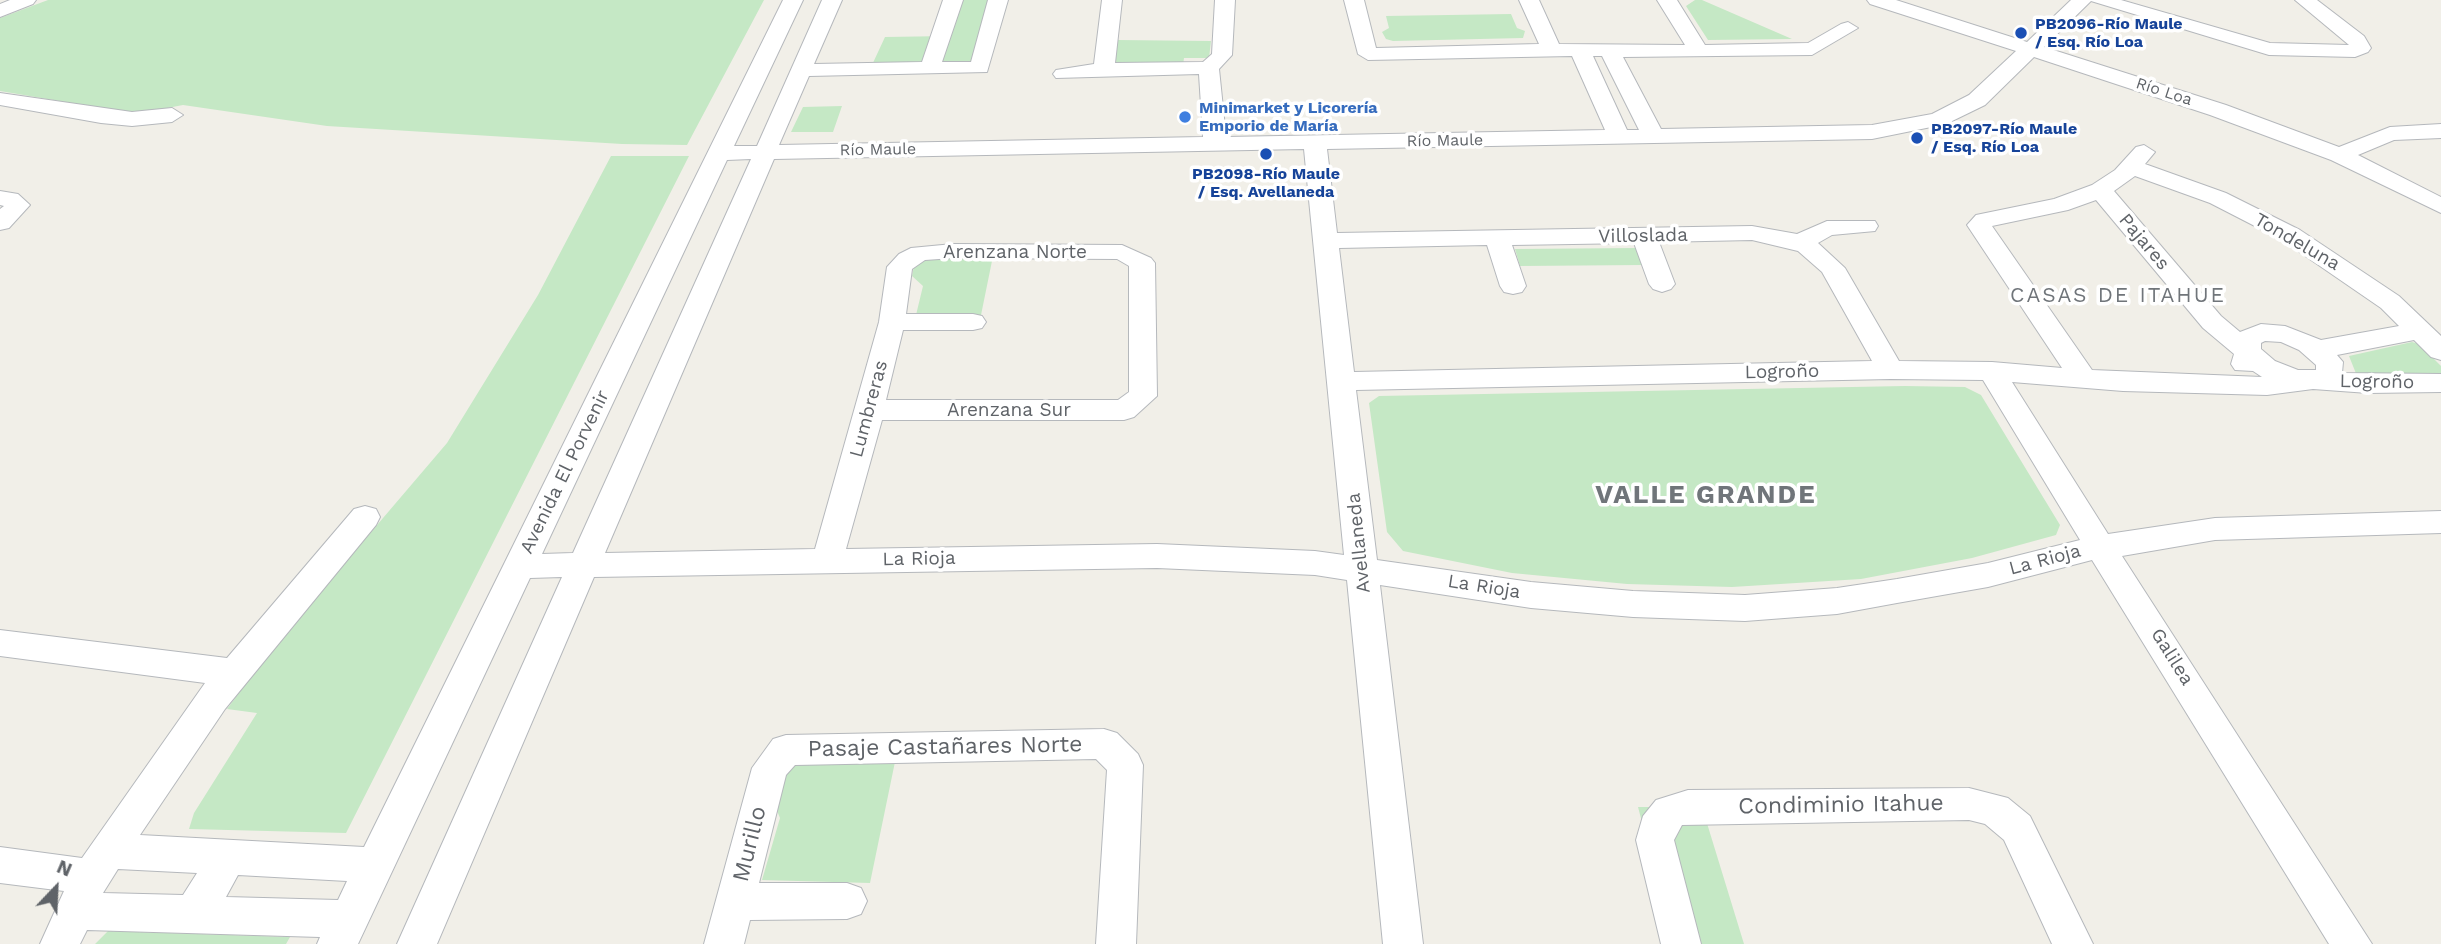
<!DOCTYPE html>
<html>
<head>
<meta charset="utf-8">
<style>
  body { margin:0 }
  #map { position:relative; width:2441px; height:944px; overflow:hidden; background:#f1efe8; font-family:"Work Sans",sans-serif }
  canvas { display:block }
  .north { position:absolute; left:21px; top:853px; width:70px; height:70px; -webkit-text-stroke:5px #fff; paint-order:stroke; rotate:23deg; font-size:19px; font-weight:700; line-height:28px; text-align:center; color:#5f6368 }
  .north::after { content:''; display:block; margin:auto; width:24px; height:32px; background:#5f6368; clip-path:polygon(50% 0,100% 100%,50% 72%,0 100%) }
</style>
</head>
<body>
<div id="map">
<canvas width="2441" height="944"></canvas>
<div class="north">N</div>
</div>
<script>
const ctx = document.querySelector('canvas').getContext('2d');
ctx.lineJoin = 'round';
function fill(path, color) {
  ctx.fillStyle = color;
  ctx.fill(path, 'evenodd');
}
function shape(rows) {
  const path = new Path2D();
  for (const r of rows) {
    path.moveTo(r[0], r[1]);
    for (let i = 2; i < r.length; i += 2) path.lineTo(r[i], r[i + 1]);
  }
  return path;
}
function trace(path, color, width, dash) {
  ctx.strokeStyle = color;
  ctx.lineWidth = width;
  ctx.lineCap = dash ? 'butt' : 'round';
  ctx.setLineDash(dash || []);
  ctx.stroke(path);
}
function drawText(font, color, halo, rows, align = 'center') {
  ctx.font = font + ' "Work Sans",sans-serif';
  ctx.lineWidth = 7;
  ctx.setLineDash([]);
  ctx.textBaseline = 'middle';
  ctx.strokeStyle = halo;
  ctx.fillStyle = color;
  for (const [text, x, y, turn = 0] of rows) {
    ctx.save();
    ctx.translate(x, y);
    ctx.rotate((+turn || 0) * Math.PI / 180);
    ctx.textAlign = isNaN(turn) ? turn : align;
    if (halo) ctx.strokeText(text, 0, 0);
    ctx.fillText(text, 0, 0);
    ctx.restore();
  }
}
const green = shape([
  [48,0,764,0,687,145,622,144,327,126,183,105,136,114,0,91,0,18],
  [960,0,996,0,981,56,963,66,872,65,885,37,949,36],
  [1695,0,1702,0,1792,39,1708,40,1686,6],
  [1511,14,1517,28,1525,31,1523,38,1393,41,1386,39,1382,32,1389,28,1386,16],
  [1117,40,1211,41,1209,58,1184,58,1183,65,1123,65,1112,60],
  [842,106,833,132,791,132,803,107],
  [611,156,689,156,346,833,189,829,194,813,257,713,227,709,273,647,447,443,538,295],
  [1636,248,1643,265,1520,266,1515,249],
  [932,256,993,256,981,315,916,315,923,286,912,276,914,266],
  [2412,342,2419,344,2441,366,2441,375,2357,376,2349,356],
  [1905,386,1965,387,1981,395,2060,525,2056,535,1972,558,1861,579,1732,587,1627,584,1512,573,1403,551,1387,532,1369,403,1379,396],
  [808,757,896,757,870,883,762,880,780,818,773,801,782,775],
  [1638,807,1702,807,1744,944,1674,944],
  [108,931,290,937,286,944,95,944]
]);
const street = shape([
  [10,0,36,0,33,4,0,17,0,4,10,0],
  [783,0,803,0,734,146,757,146,822,0,842,0,814,64,922,62,943,0,963,0,942,62,971,62,988,0,1008,0,987,72,809,76,779,145,1203,137,1199,74,1056,78,1053,74,1056,70,1094,64,1102,0,1122,0,1115,63,1203,62,1212,54,1215,0,1235,0,1232,55,1219,69,1226,137,1605,130,1572,56,1368,60,1358,54,1344,0,1364,0,1376,48,1539,44,1519,0,1539,0,1559,44,1685,45,1657,0,1677,0,1705,45,1808,43,1841,24,1848,22,1858,28,1812,55,1623,57,1661,129,1872,125,1932,114,1969,95,2016,51,1870,4,1867,0,1896,0,2027,42,2071,0,2121,0,2270,43,2349,45,2295,0,2317,0,2364,36,2371,48,2368,52,2355,57,2269,55,2091,1,2044,47,2226,105,2339,147,2390,127,2441,124,2441,138,2394,140,2358,155,2441,197,2441,213,2331,160,2210,115,2034,57,1985,105,1946,124,1872,139,1327,149,1337,233,1752,226,1797,234,1827,221,1875,221,1878,226,1875,231,1832,235,1818,243,1845,268,1899,361,1992,362,2062,368,1967,225,1976,215,2054,199,2092,185,2115,170,2136,147,2144,145,2155,152,2145,164,2226,193,2300,230,2399,296,2441,336,2441,360,2431,357,2414,340,2337,355,2343,362,2342,373,2441,374,2441,392,2368,393,2313,389,2267,395,2123,391,2012,382,2108,534,2215,518,2441,511,2441,533,2215,540,2122,556,2372,944,2329,944,2092,560,1988,587,1897,603,1837,614,1745,621,1633,617,1531,608,1380,585,1423,944,1383,944,1347,580,1315,575,1157,568,594,577,437,944,397,944,562,577,530,578,358,944,317,944,320,937,87,930,80,944,40,944,64,891,0,883,0,847,82,858,205,683,0,656,0,630,227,658,354,509,365,506,376,509,380,517,376,525,225,709,140,835,364,847,783,0],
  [1593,56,1602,56,1639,130,1627,130,1593,56],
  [1304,149,1344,555,1315,551,1157,544,846,549,882,420,1124,420,1134,417,1157,396,1155,263,1151,258,1122,245,953,244,911,248,899,254,887,267,879,322,815,549,605,553,774,159,1304,149],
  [751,159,573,553,542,554,727,160,751,159],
  [2135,176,2210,203,2282,240,2381,308,2399,326,2321,340,2285,326,2261,324,2240,332,2221,316,2114,191,2135,176],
  [2096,200,2203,328,2234,354,2231,364,2235,370,2253,371,2262,377,2092,370,1992,226,2068,210,2096,200],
  [1752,240,1798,251,1822,272,1872,361,1354,372,1339,248,1487,245,1500,286,1504,292,1513,294,1522,292,1526,286,1512,245,1634,243,1649,284,1653,289,1662,292,1671,289,1675,284,1659,242,1752,240],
  [953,258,1117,259,1129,266,1129,392,1118,400,886,400,903,330,973,330,982,328,986,322,982,316,973,314,906,314,912,269,925,260,953,258],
  [2265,341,2281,342,2299,350,2316,365,2316,370,2298,370,2275,361,2261,349,2261,343,2265,341],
  [1891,379,1983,380,2080,540,1988,563,1897,579,1837,588,1745,595,1633,591,1531,582,1377,560,1356,390,1891,379],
  [118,869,197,873,183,895,103,893,118,869],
  [238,875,347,881,338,900,226,897,238,875],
  [0,93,132,112,172,108,183,115,172,122,132,126,101,123,0,105,0,93],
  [0,191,18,194,30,205,9,228,0,230,0,209,4,206,0,205,0,191],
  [1104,729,1117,733,1138,754,1143,765,1136,944,1096,944,1107,770,1096,759,795,765,786,775,759,883,847,883,861,888,867,901,861,914,847,919,750,920,744,944,704,944,752,768,773,739,786,735,1104,729],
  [1969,788,2008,798,2030,816,2093,944,2052,944,2004,840,1985,824,1969,820,1682,825,1674,840,1701,944,1661,944,1636,840,1643,816,1656,800,1688,790,1969,788]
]);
const markers = [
  [2021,33,7,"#1a4fb4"],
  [1185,117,7,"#3f7fe0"],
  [1917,138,7,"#1a4fb4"],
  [1266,154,7,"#1a4fb4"]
];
const farTransitnames = [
  ["PB2096-Río Maule",2035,24],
  ["/ Esq. Río Loa",2035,42],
  ["PB2097-Río Maule",1931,129],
  ["/ Esq. Río Loa",1931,147],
  ["PB2098-Río Maule",1266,174,"center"],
  ["/ Esq. Avellaneda",1266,192,"center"]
];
const farStreetnames = [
  ["Río Loa",2164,92,18],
  ["Río Maule",1445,141,-1],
  ["Río Maule",878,150,-1]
];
const farShopnames = [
  ["Minimarket y Licorería",1199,108],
  ["Emporio de María",1199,126]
];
const streetNames = [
  ["Villoslada",1643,236,-1],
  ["Pajares",2144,242,50],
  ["Tondeluna",2297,242,30],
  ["Arenzana Norte",1015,252],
  ["Logroño",1782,372,-1],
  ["Logroño",2377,382,1],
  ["Lumbreras",869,409,-75],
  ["Arenzana Sur",1009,410],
  ["Avenida El Porvenir",565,472,-64],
  ["Avellaneda",1359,543,-96],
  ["La Rioja",919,559,-1],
  ["La Rioja",2045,560,-15],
  ["La Rioja",1484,587,9],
  ["Galilea",2172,657,58]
];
const neighbourhoodNames = [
  ["CASAS DE ITAHUE",2118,296]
];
const nearStreetnames = [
  ["Pasaje Castañares Norte",945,747,-1],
  ["Condiminio Itahue",1841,805,-1],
  ["Murillo",750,844,-76]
];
const districtNames = [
  ["VALLE GRANDE",1706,495]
];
fill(green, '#c5e8c5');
trace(street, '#b5b8bc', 2);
fill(street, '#fff');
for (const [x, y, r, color] of markers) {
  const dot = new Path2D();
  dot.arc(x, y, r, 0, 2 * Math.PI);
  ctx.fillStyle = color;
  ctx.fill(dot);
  trace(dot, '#fff', 2.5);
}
drawText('bold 16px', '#164399', '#fff', farTransitnames, 'left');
drawText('16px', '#5f6368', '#fff', farStreetnames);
drawText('bold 16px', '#366cbe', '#fff', farShopnames, 'left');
drawText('19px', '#5f6368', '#fff', streetNames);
ctx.letterSpacing = '2px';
drawText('21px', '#70757a', '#fff', neighbourhoodNames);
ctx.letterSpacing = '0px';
drawText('23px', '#5f6368', '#fff', nearStreetnames);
ctx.letterSpacing = '2px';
drawText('bold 26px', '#70757a', '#fff', districtNames);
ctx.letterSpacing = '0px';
</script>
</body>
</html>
